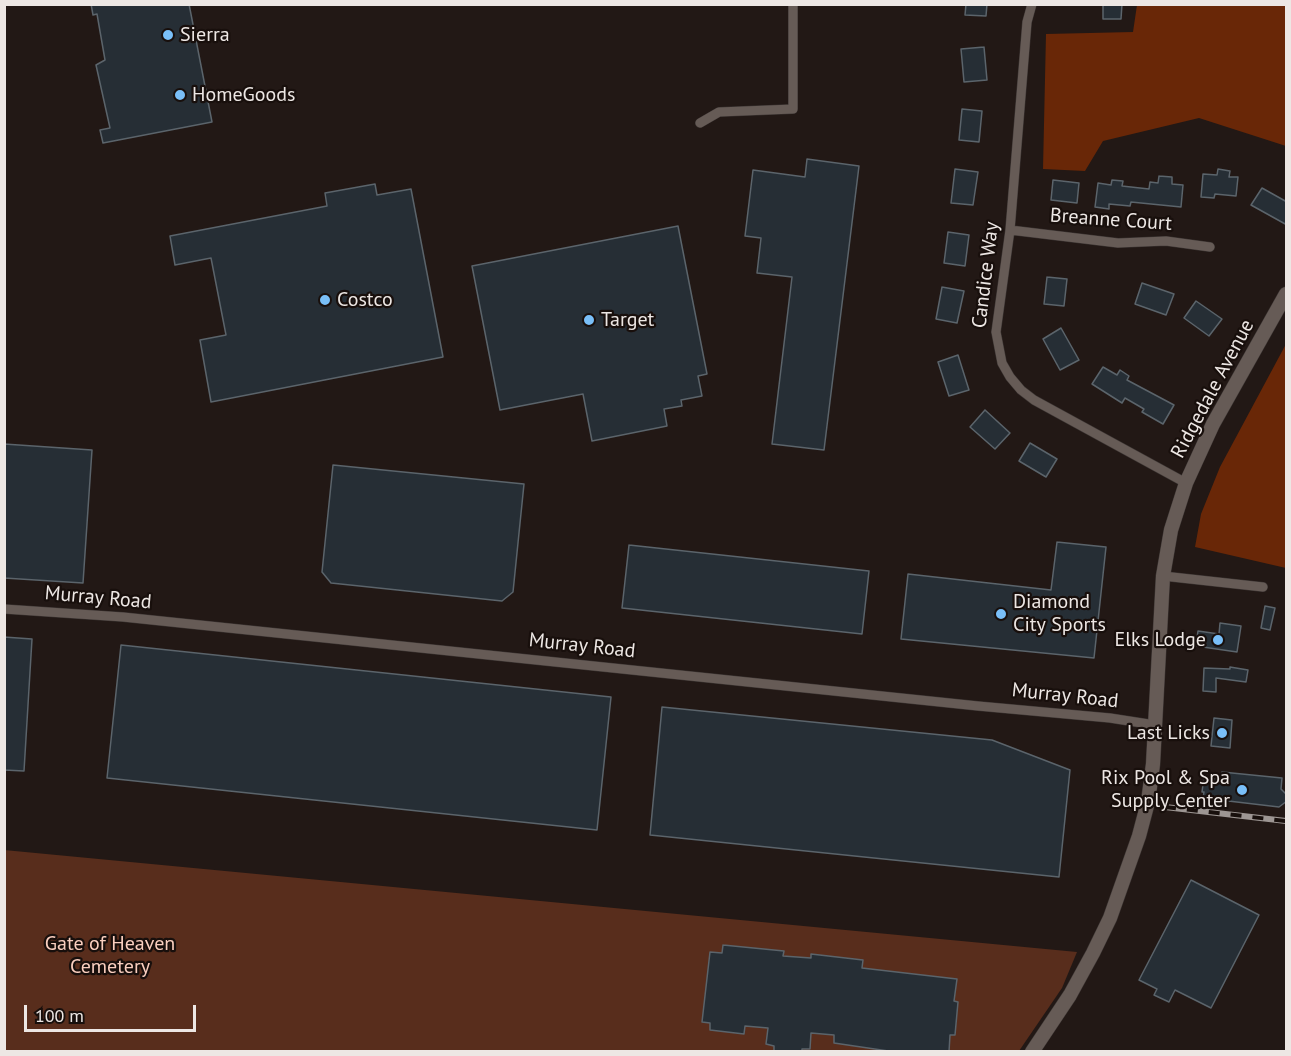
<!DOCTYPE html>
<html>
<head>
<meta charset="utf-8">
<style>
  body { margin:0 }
  #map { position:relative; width:1291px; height:1056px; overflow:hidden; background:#221815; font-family:"PT Sans",sans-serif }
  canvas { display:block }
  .frame { position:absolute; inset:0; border:6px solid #ede7e4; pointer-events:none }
  .scale { position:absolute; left:24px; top:1005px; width:172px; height:27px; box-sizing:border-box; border:3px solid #ede7e4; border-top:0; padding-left:8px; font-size:18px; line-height:21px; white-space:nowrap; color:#ede7e4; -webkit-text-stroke:4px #180f0c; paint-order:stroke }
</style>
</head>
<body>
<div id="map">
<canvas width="1291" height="1056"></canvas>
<div class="frame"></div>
<div class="scale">100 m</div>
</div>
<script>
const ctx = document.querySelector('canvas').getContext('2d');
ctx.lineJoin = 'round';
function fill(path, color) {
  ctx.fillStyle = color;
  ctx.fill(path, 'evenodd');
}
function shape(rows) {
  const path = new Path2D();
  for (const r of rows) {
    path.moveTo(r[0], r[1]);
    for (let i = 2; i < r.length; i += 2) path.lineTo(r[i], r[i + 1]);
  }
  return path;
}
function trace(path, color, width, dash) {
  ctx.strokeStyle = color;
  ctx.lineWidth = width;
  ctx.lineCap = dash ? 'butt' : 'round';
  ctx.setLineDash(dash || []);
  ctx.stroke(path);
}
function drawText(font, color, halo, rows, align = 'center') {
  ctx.font = font + ' "PT Sans",sans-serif';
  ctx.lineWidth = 4.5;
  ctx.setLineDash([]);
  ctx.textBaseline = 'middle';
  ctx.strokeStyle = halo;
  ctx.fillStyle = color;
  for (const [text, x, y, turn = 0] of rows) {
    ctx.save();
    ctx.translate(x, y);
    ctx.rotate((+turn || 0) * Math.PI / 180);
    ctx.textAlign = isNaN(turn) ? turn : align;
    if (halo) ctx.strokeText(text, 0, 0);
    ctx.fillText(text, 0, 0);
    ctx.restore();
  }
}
const green = shape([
  [4,850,1077,952,1062,988,1019,1051,5,1051]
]);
const forest = shape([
  [1137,5,1286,5,1286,146,1199,118,1103,141,1085,171,1043,169,1046,34,1133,32],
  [1286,344,1286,568,1195,547,1201,514,1220,467]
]);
const building = shape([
  [91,4,189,4,212,122,103,143,100,130,110,128,96,65,105,60,97,14,93,15,91,4],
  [966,4,987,4,986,16,965,15,966,4],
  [1103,4,1122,4,1121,19,1103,19,1103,4],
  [984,47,987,80,964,82,961,49,984,47],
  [962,109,982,111,979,142,959,140,962,109],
  [807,159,859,166,824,450,772,444,792,277,757,273,761,238,745,236,753,170,805,177,807,159],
  [955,169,978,172,973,205,951,203,955,169],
  [1218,169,1230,171,1229,177,1238,177,1236,196,1215,194,1214,198,1201,197,1203,174,1217,175,1218,169],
  [1159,176,1172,177,1172,184,1183,185,1181,207,1131,202,1130,206,1109,204,1109,209,1095,207,1098,183,1111,185,1112,180,1123,181,1122,186,1149,189,1150,182,1158,183,1159,176],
  [1053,180,1079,183,1077,203,1051,200,1053,180],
  [375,184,377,195,411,189,443,357,211,402,200,340,226,335,211,258,175,265,170,236,327,206,325,193,375,184],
  [1262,188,1287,202,1287,225,1251,205,1262,188],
  [678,226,707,374,698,376,702,396,681,400,682,406,664,409,667,426,592,441,583,394,500,410,472,266,678,226],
  [948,232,969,235,965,266,944,263,948,232],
  [1047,277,1067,279,1064,306,1044,304,1047,277],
  [1142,283,1174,294,1166,315,1135,304,1142,283],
  [942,287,964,291,957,323,936,319,942,287],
  [1196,301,1222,319,1209,336,1184,318,1196,301],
  [1061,328,1079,360,1060,370,1043,339,1061,328],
  [958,355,969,390,949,396,938,362,958,355],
  [1103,367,1117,375,1120,370,1129,376,1127,380,1174,405,1163,424,1142,412,1144,409,1125,398,1122,403,1092,384,1103,367],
  [985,410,1010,433,995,449,970,427,985,410],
  [1030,443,1057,459,1046,477,1019,461,1030,443],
  [4,444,92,450,83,583,4,578,4,444],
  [333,465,524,484,513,592,502,601,331,583,322,572,333,465],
  [1057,542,1106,547,1094,658,901,639,908,574,1051,590,1057,542],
  [629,545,869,571,862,634,622,608,629,545],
  [1265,606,1275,608,1270,630,1261,628,1265,606],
  [1220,623,1241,626,1237,652,1196,646,1198,631,1219,634,1220,623],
  [4,637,32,639,24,771,4,770,4,637],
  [121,645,611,697,597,830,107,778,121,645],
  [1230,667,1248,670,1246,682,1216,678,1216,692,1203,691,1204,668,1230,669,1230,667],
  [662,707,992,740,1070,770,1059,877,650,835,662,707],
  [1214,718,1232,720,1230,748,1211,746,1214,718],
  [1222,772,1282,778,1281,789,1287,795,1287,801,1279,807,1203,798,1204,792,1202,792,1204,777,1221,780,1222,772],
  [1191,880,1259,915,1211,1008,1175,990,1169,1002,1154,995,1157,989,1139,980,1191,880],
  [723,945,784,951,783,956,811,958,811,954,863,960,862,968,957,979,954,1001,958,1002,955,1035,950,1035,949,1052,895,1052,834,1043,834,1035,811,1033,810,1049,802,1049,802,1052,774,1052,774,1046,766,1044,768,1028,745,1026,744,1034,710,1030,710,1023,702,1022,710,952,722,953,723,945]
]);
const minor = shape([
  [1032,4,1027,22,1010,230,996,332,1002,363,1010,377,1021,390,1034,400,1186,483],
  [700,123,719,112,793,109,793,4],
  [1010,230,1118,243,1166,241,1210,247],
  [1163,576,1263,587],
  [4,609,123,617,978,706,1110,718,1155,725]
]);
const secondary = shape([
  [1032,1052,1070,995,1093,953,1110,918,1139,836,1148,802,1153,764,1163,576,1171,530,1186,483,1213,424,1286,294]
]);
const rail = shape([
  [1165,807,1286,821]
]);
const markers = [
  [168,35,6,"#79bff8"],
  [180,95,6,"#79bff8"],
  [325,300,6,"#79bff8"],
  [589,320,6,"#79bff8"],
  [1001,614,6,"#79bff8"],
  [1218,640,6,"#79bff8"],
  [1222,733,6,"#79bff8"],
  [1242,790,6,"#79bff8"]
];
const poiNames = [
  ["Sierra",180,35],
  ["HomeGoods",192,95],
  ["Costco",337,300],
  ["Target",601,320],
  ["Diamond",1013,602],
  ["City Sports",1013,625],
  ["Elks Lodge",1206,640,"right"],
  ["Last Licks",1210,733,"right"],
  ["Rix Pool & Spa",1230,778,"right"],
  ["Supply Center",1230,801,"right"]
];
const streetNames = [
  ["Breanne Court",1111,220,4],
  ["Candice Way",986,275,-83],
  ["Ridgedale Avenue",1213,389,-62],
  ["Murray Road",98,598,5],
  ["Murray Road",582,646,6],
  ["Murray Road",1065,696,6]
];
const parkNames = [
  ["Gate of Heaven",110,944],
  ["Cemetery",110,967]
];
fill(green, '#582d1c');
fill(forest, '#692707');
fill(building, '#262e35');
trace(building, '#5b646b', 1.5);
trace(minor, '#3d3634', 10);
trace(secondary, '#3d3634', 15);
trace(minor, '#665b56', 9);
trace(secondary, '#665b56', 14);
trace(rail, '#9d9693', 6);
trace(rail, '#180f0c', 4, [11]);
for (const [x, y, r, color] of markers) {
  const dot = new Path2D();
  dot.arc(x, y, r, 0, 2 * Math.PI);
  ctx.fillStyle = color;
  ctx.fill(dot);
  trace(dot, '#180f0c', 2);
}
drawText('20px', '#ede7e4', '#180f0c', poiNames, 'left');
drawText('20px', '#ede7e4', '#180f0c', streetNames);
drawText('20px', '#facfbf', '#180f0c', parkNames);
</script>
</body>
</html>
